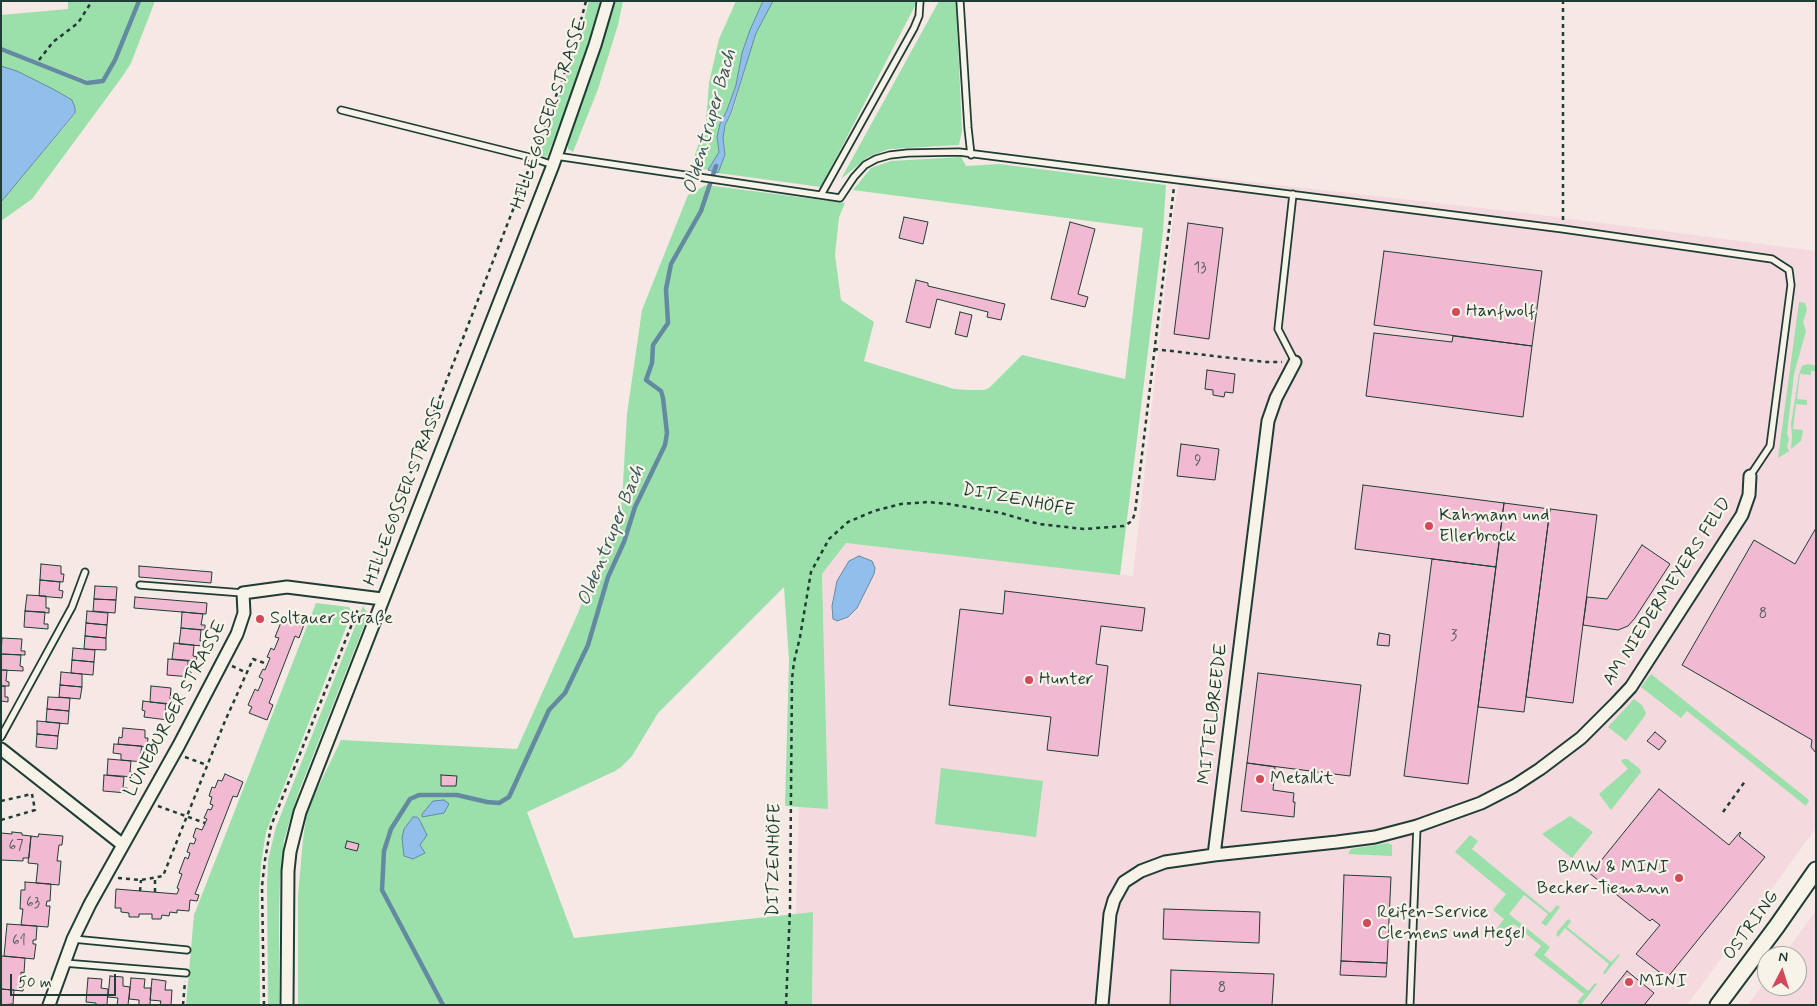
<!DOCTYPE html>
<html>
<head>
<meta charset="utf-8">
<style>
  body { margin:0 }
  #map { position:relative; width:1817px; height:1006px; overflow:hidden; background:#f6e8e4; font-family:Mynerve,sans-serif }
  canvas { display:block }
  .frame { position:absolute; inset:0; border:2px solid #1f3d34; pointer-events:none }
  .north { position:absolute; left:1757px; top:946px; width:50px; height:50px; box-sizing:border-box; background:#f7f3e8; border:1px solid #a1aaa0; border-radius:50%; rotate:5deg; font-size:14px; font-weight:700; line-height:20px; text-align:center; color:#1f3d34 }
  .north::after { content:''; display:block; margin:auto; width:18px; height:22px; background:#d1495b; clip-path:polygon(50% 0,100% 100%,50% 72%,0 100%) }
  .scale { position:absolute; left:10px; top:974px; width:106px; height:22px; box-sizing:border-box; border:2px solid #1f3d34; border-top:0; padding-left:6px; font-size:15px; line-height:18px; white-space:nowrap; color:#1f3d34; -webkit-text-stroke:4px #f7f3e8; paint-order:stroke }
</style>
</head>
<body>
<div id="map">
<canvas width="1817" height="1006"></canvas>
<div class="frame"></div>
<div class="north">N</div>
<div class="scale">50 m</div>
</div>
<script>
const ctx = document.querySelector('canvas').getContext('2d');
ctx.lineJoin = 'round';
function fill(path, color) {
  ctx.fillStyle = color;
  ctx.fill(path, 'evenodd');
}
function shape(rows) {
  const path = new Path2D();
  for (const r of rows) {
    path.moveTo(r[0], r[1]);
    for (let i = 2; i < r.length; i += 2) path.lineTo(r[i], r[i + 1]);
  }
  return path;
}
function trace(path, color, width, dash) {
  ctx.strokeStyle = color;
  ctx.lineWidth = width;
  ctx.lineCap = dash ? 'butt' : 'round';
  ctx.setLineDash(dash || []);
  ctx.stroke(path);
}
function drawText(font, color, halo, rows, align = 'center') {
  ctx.font = font + ' Mynerve,sans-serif';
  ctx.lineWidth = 4.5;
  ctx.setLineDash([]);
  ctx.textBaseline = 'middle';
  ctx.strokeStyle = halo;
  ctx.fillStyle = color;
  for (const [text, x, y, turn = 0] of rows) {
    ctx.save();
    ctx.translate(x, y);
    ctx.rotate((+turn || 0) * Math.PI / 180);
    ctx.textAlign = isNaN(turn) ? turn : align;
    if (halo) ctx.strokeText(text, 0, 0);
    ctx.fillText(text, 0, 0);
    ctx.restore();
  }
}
const built = shape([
  [1181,174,1526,213,1816,251,1816,828,1687,1005,812,1005,813,912,796,914,799,807,828,809,822,574,846,543,1133,576,1174,210],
  [859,556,872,561,832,614,833,595],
  [1816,910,1816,1005,1748,1005,1767,978,1767,986,1797,986,1797,956,1783,956]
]);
const green = shape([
  [68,1,155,1,131,63,122,77,32,199,1,221,1,202,75,114,75,108,17,71,1,66,1,49,87,84,89,83,89,81,1,47,1,15,68,9],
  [589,1,600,1,578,78,547,157,542,156,537,151,576,51],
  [614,1,623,1,618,25,598,89,573,152,568,149,568,141,589,82],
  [736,1,763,1,750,30,742,53,736,85,727,110,720,124,717,137,719,152,708,170,691,167,706,121,709,83,719,39],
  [773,1,917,2,821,187,718,173,725,155,723,138,725,125,732,113,756,32],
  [939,1,956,1,962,131,959,145,889,149,868,157,841,179],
  [961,157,966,166,999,164,1166,185,1163,231,1120,575,846,543,822,574,828,809,785,806,789,660,784,587,658,713,632,756,621,767,615,771,527,812,574,938,813,912,812,1005,298,1005,298,895,303,840,307,810,341,740,517,749,578,613,622,501,627,414,642,310,688,195,706,185,845,203,839,217,835,255,841,300,874,322,864,361,954,389,969,390,984,390,989,388,1022,355,1125,379,1143,228,853,190,871,168,891,161],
  [1799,302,1805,303,1807,310,1803,322,1806,331,1794,374,1787,433,1789,440,1787,446,1789,451,1778,458],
  [1808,364,1816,366,1816,371,1811,371,1811,375,1800,374,1797,399,1807,400,1807,405,1796,404,1793,429,1803,430,1801,441,1791,449,1792,435,1791,424,1799,374,1802,366],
  [316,603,349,607,352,612,266,832,261,864,259,893,260,1005,186,1005,194,915],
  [363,606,368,614,367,618,299,791,284,840,280,880,279,916,279,1005,268,1005,267,886,268,860,276,827],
  [1651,674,1809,800,1806,806,1687,711,1681,718,1641,687],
  [1634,699,1642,705,1646,713,1644,717,1626,741,1608,727],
  [1623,759,1627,759,1640,769,1641,772,1611,810,1599,794,1628,769,1621,761],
  [941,768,1043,781,1036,837,935,824],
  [1570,816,1593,832,1572,858,1542,834],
  [1470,835,1478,841,1472,849,1550,913,1557,905,1560,907,1546,926,1541,923,1548,914,1524,895,1509,914,1550,947,1544,955,1588,991,1595,983,1597,984,1581,1005,1577,1002,1584,994,1534,955,1541,946,1514,924,1501,940,1493,934,1504,919,1493,910,1506,894,1455,852],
  [1388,843,1392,845,1392,856,1348,854,1351,849],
  [1568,919,1571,921,1567,927,1611,962,1619,954,1620,955,1605,974,1603,973,1609,964,1565,928,1558,937,1556,935,1557,932]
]);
const water = shape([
  [763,1,773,1,756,33,731,113,725,125,723,138,725,155,718,173,708,170,719,152,717,137,720,124,727,110,736,85,742,53,750,30,763,1],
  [1,66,17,71,53,89,72,100,75,108,75,113,1,202,1,66],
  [859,556,872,561,875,568,874,574,857,608,848,617,837,621,833,619,832,606,837,581,849,561,859,556],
  [444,800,449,804,444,813,422,817,422,814,433,801,444,800],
  [413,817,417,817,419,819,427,835,420,845,425,853,413,859,404,856,402,838,404,829,413,817]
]);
const stream = shape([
  [1,49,87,83,103,81,115,60,139,1],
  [443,1005,382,890,384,851,391,829,410,799,419,795,457,795,487,802,499,803,509,797,549,710,565,693,588,645,608,577,624,542,635,507,665,445,667,433,663,398,661,391,646,380,652,363,653,345,668,323,666,289,671,264,701,211,716,166]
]);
const building = shape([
  [904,217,928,222,923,244,899,238,904,217],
  [1070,222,1095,229,1078,294,1088,297,1085,307,1051,299,1070,222],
  [1188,223,1223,228,1209,339,1174,334,1188,223],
  [1384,251,1542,271,1532,346,1374,325,1384,251],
  [916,280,928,283,928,286,1005,304,1001,320,987,317,988,312,937,299,930,328,906,322,916,280],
  [960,312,972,315,967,337,955,334,960,312],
  [1374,333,1452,342,1453,336,1532,346,1523,417,1366,396,1374,333],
  [1207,370,1235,374,1233,393,1225,392,1224,397,1213,395,1213,390,1205,389,1207,370],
  [1181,444,1219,449,1215,480,1177,476,1181,444],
  [1363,485,1504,503,1496,567,1355,549,1363,485],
  [1504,503,1550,509,1524,712,1478,707,1504,503],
  [1550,509,1597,515,1573,703,1526,697,1550,509],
  [1816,528,1816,753,1811,747,1812,740,1682,665,1754,540,1795,564,1816,528],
  [1642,545,1670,564,1635,618,1628,626,1618,630,1583,625,1587,597,1607,599,1642,545],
  [1432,559,1496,567,1468,784,1404,776,1432,559],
  [41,564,61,566,61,574,64,574,63,582,40,580,41,564],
  [139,566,212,572,211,583,139,577,139,566],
  [40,580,60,582,59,590,63,591,62,598,39,596,40,580],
  [95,586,117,587,116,600,94,599,95,586],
  [1005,591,1145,608,1142,631,1101,626,1096,664,1108,666,1098,756,1047,750,1051,717,949,705,960,609,1003,614,1005,591],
  [27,595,46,596,46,608,49,608,49,613,25,611,27,595],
  [135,597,207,603,206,614,134,608,135,597],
  [94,599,116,600,115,613,93,611,94,599],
  [25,611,45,612,44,624,48,624,48,629,24,627,25,611],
  [87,611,108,613,107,625,86,623,87,611],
  [182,612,203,614,201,625,205,625,205,630,181,628,182,612],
  [288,615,305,622,299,638,295,636,269,703,273,705,267,720,249,713,252,707,248,705,255,689,258,691,263,679,259,677,263,669,265,670,270,658,267,657,271,648,274,650,279,638,275,637,282,620,285,622,288,615],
  [86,623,107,625,106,638,85,636,86,623],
  [181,628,201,630,200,641,203,641,203,646,179,644,181,628],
  [1379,633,1390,635,1389,646,1377,645,1379,633],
  [85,636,106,638,106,650,84,649,85,636],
  [2,638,22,639,21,651,25,651,25,655,1,654,2,638],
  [174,643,194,645,193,656,197,657,196,661,172,659,174,643],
  [73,648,95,650,94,662,72,660,73,648],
  [1,654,21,655,20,666,23,667,23,671,1,670,1,654],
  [168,659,188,661,188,672,191,672,191,677,167,675,168,659],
  [72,660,94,662,93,675,71,673,72,660],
  [1,670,7,670,6,681,9,682,9,686,1,686,1,670],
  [61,672,82,674,82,687,60,685,61,672],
  [1258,673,1361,685,1350,776,1247,763,1258,673],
  [60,685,82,687,80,699,59,697,60,685],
  [1,686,5,686,5,697,8,697,8,702,1,701,1,686],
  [151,686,171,688,170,699,174,699,173,704,150,702,151,686],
  [48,697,70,698,69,711,47,709,48,697],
  [143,701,166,704,165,712,168,712,168,720,144,717,145,711,142,710,143,701],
  [47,709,69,711,68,724,46,722,47,709],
  [37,721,60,723,58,736,37,734,37,721],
  [123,728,145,730,145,738,148,738,147,747,118,744,119,737,122,738,123,728],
  [1655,732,1666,741,1659,750,1647,741,1655,732],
  [37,734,58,736,57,749,36,747,37,734],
  [114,744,142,746,140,757,145,758,144,762,121,760,121,754,113,753,114,744],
  [108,759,131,761,130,772,134,773,134,777,107,775,108,759],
  [1247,763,1275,767,1273,790,1294,793,1293,802,1295,802,1294,817,1241,811,1247,763],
  [225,774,243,782,237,797,233,796,195,894,199,895,197,901,190,900,189,911,177,910,177,913,170,912,169,916,162,915,161,919,152,919,152,914,139,914,139,917,129,917,129,913,121,912,121,908,115,908,116,889,177,894,179,889,177,888,182,874,179,873,185,857,188,859,190,853,187,852,190,843,194,844,196,839,193,837,196,828,202,830,207,819,204,818,208,809,211,810,213,805,210,804,212,797,209,796,212,787,215,788,218,780,222,781,225,774],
  [104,775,124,777,123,788,127,788,127,793,103,791,104,775],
  [441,775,457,776,456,786,441,786,441,775],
  [1659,789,1729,845,1740,832,1741,833,1739,836,1765,857,1667,978,1636,954,1660,925,1652,919,1650,921,1579,865,1591,873,1659,789],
  [12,832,22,833,22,835,31,836,29,858,23,858,23,861,1,860,1,833,12,834,12,832],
  [39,834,63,836,62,845,59,845,57,861,61,861,59,885,36,883,38,864,28,863,31,836,38,837,39,834],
  [347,841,359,844,357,851,345,848,347,841],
  [1344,875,1391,877,1387,963,1341,961,1344,875],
  [25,882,51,884,50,901,47,901,46,906,50,906,48,927,21,925,23,909,20,909,21,890,25,890,25,882],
  [1164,909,1260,912,1259,943,1163,939,1164,909],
  [7,924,37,926,36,940,33,940,33,944,36,944,34,959,4,956,7,924],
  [1,956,25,958,24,973,21,972,21,976,24,977,23,991,1,989,1,956],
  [1341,961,1387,963,1386,977,1340,975,1341,961],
  [1171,970,1274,974,1272,1005,1170,1005,1171,970],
  [1627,971,1654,993,1644,1005,1600,1005,1627,971],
  [110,976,123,977,123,986,130,987,128,1005,117,1005,118,998,108,997,110,976],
  [88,978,102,979,101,988,108,989,107,1005,96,1005,96,1003,86,1002,88,978],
  [131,978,145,979,144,988,151,988,150,1005,139,1005,139,1000,129,999,131,978],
  [152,979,166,981,165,990,172,990,171,1005,160,1005,161,1001,150,1000,152,979],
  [1,989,14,990,13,1004,1,1005,1,989]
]);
const path = shape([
  [39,60,53,42,78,23,92,1],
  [536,149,573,51,586,1],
  [1563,220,1563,1],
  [1154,349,1265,362,1282,362],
  [367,585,530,166],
  [232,666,247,673],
  [185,757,207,765],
  [1,801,32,794],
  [158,806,205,823],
  [1723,812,1746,780],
  [1,820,35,810,32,794],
  [118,878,141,880,163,876,225,721,253,659,267,664],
  [140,891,141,880],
  [155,892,155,877],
  [183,1005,185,981],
  [264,1005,262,886,265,860,271,826,358,609],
  [786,1005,790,909,792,679,794,662,800,637,811,572,829,539,848,522,874,511,901,504,928,502,949,504,1001,513,1039,524,1084,529,1124,526,1132,521,1135,513,1174,187]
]);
const service = shape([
  [960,1,968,128,971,155],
  [341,110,533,158,553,165],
  [556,156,840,198,854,177,865,165,876,159,890,155,908,153,959,152,1563,229,1772,259,1789,270,1791,285,1770,446,1750,476],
  [1293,194,1278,329,1295,362],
  [821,195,914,28,919,16,920,1],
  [140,585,243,593],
  [1,737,72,607,85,572],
  [73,939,187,950],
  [64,963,186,973],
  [1410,1003,1417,826]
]);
const minor = shape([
  [1,749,123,845],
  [1214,855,1337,842,1375,837,1417,826,1481,803,1514,786,1540,769,1581,738,1616,703,1631,687,1742,515,1749,495,1750,476],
  [49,1005,73,939,90,904,179,745,237,634,244,613,243,593,287,587,382,599],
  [287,1005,288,871,290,852,300,812,553,165,595,45,608,1],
  [1102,1005,1110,914,1114,900,1124,882,1141,871,1165,862,1214,855,1268,421,1276,398,1295,362]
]);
const secondary = shape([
  [1718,1005,1777,926,1816,870]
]);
const markers = [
  [1456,312,5,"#d1495b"],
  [1429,526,5,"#d1495b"],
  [260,619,5,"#d1495b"],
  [1029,680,5,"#d1495b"],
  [1260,779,5,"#d1495b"],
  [1679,878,5,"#d1495b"],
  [1367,923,5,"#d1495b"],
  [1629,982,5,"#d1495b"]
];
const numberNames = [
  ["13",1200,269],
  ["9",1198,462],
  ["8",1763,615],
  ["3",1454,637],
  ["67",16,847],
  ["63",33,904],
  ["61",19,942],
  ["8",1222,989]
];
const streetNames = [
  ["HILLEGOSSER STRASSE",550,114,-71],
  ["HILLEGOSSER STRASSE",406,492,-69],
  ["DITZENHÖFE",1018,501,11],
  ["AM NIEDERMEYERS FELD",1668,592,-57],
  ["LÜNEBURGER STRASSE",176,709,-62],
  ["MITTELBREEDE",1214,714,-83],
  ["DITZENHÖFE",775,860,-89],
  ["OSTRING",1752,926,-54]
];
const poiNames = [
  ["Hanfwolf",1466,312],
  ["Kahmann und",1439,516],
  ["Ellerbrock",1439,537],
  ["Soltauer Straße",270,619],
  ["Hunter",1039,680],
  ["Metallit",1270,779],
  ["BMW & MINI",1669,868,"right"],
  ["Becker-Tiemann",1669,889,"right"],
  ["Reifen-Service",1377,913],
  ["Clemens und Hegel",1377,934],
  ["MINI",1639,982]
];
const waterNames = [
  ["Oldentruper Bach",711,122,-74],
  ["Oldentruper Bach",612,536,-68]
];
fill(built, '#f4dadf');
fill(green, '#9bdfaa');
fill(water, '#92beeb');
trace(water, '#648aa2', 1);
trace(stream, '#648aa2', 4.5);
fill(building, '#f1bad2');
trace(building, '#1f3d34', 1);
trace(service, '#1f3d34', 9);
trace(minor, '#1f3d34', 15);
trace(secondary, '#1f3d34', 19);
trace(path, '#1f3d34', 2.5, [4, 4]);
trace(service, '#f7f3e8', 5.5);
trace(minor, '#f7f3e8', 11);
trace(secondary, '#f7f3e8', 15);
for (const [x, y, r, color] of markers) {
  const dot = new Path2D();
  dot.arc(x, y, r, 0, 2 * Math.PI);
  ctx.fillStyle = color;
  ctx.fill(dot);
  trace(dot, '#f7f3e8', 2);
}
drawText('15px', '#545c5c', null, numberNames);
drawText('18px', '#1f3d34', '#f7f3e8', streetNames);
drawText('18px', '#1f3d34', '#f7f3e8', poiNames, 'left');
drawText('italic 19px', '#365759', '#f7f3e8', waterNames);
</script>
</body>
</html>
